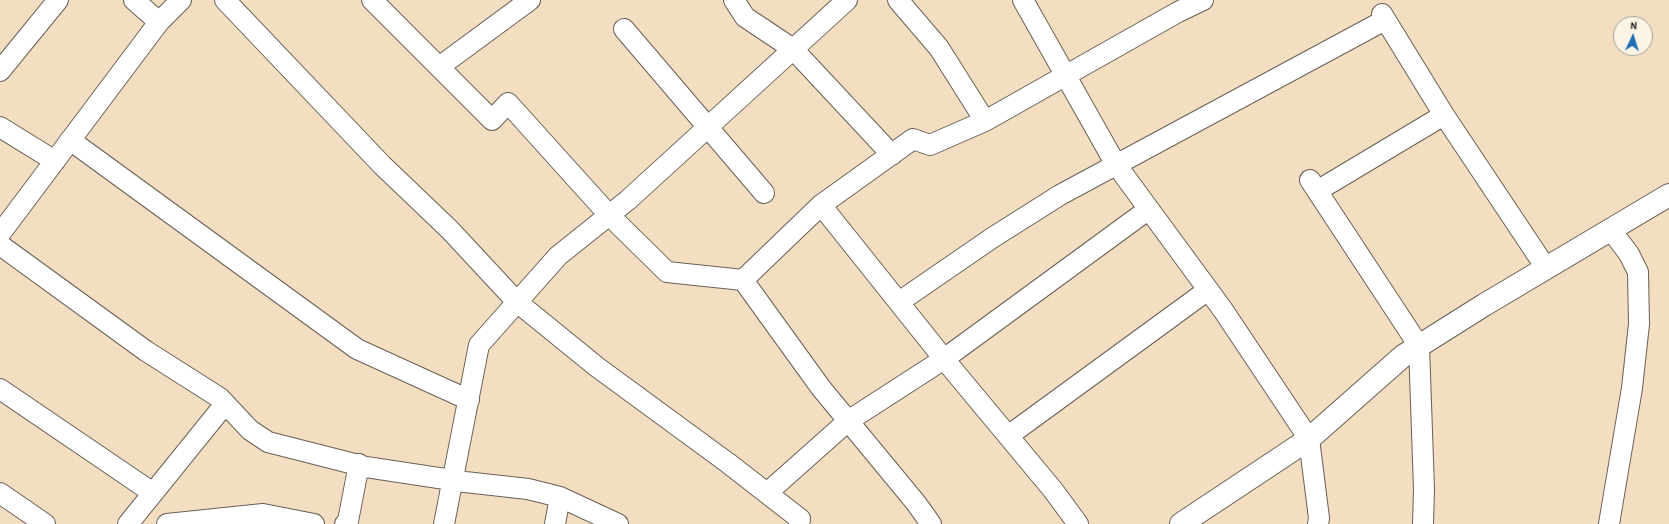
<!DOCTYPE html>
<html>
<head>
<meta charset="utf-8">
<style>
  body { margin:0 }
  #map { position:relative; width:1669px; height:524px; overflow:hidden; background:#f4dec1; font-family:"Patrick Hand",sans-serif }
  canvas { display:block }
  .north { position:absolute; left:1613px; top:16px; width:40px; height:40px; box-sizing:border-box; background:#fcf5e5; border:1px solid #a29e95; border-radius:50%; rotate:4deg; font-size:11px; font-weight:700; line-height:16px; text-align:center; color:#1c1c1c }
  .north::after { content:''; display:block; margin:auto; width:14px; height:18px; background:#1f6fb2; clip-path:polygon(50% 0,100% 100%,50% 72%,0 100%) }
</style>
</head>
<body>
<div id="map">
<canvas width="1669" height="524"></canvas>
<div class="north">N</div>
</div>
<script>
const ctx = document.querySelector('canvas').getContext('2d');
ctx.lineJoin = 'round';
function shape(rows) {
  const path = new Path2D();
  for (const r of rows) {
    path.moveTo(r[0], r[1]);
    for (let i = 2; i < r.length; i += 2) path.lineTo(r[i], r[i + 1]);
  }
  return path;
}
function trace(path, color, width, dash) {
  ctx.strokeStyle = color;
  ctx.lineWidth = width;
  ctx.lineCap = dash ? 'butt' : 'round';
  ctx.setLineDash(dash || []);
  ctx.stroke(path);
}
const minor = shape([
  [134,0,159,22],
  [225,0,382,165,450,230,517,302,597,367,728,463,800,519,799,524],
  [372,0,492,120,508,103,609,215,667,272,743,280,821,388,916,503,931,524],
  [734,0,745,17,793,49,892,155],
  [898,0,939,48,985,121],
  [1023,0,1115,163,1223,310,1309,439,1319,518,1318,524],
  [1382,14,1444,115,1546,268],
  [624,29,764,193],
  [439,67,530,0],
  [0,71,58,0],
  [0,127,55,161],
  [70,140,357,349,469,400],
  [1310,180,1419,346,1424,489,1423,524],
  [1317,191,1444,115],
  [821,205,944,359,1053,490,1078,524],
  [0,234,159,22,181,0],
  [0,245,146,351,220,398,250,430,268,442,366,467,465,482,528,489,560,497,618,524],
  [743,280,821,205,913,139,930,145,985,121,1178,12,1203,0],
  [899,302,992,238,1060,195,1385,20],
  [0,389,153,493],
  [1008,436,1208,290],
  [0,493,45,524],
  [767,493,848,421,944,359,1149,209],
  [128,524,225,404],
  [167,524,263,514,314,524],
  [345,524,348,521,359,464],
  [444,524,479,345,558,256,628,200,847,0],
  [555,524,560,497],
  [1609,524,1632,388,1639,324,1638,272,1629,254,1611,230]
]);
const tertiary = shape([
  [1181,524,1309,439,1403,356,1484,305,1669,195]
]);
trace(minor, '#686056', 22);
trace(tertiary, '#686056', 24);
trace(minor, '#fff', 20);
trace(tertiary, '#fff', 22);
</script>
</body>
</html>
